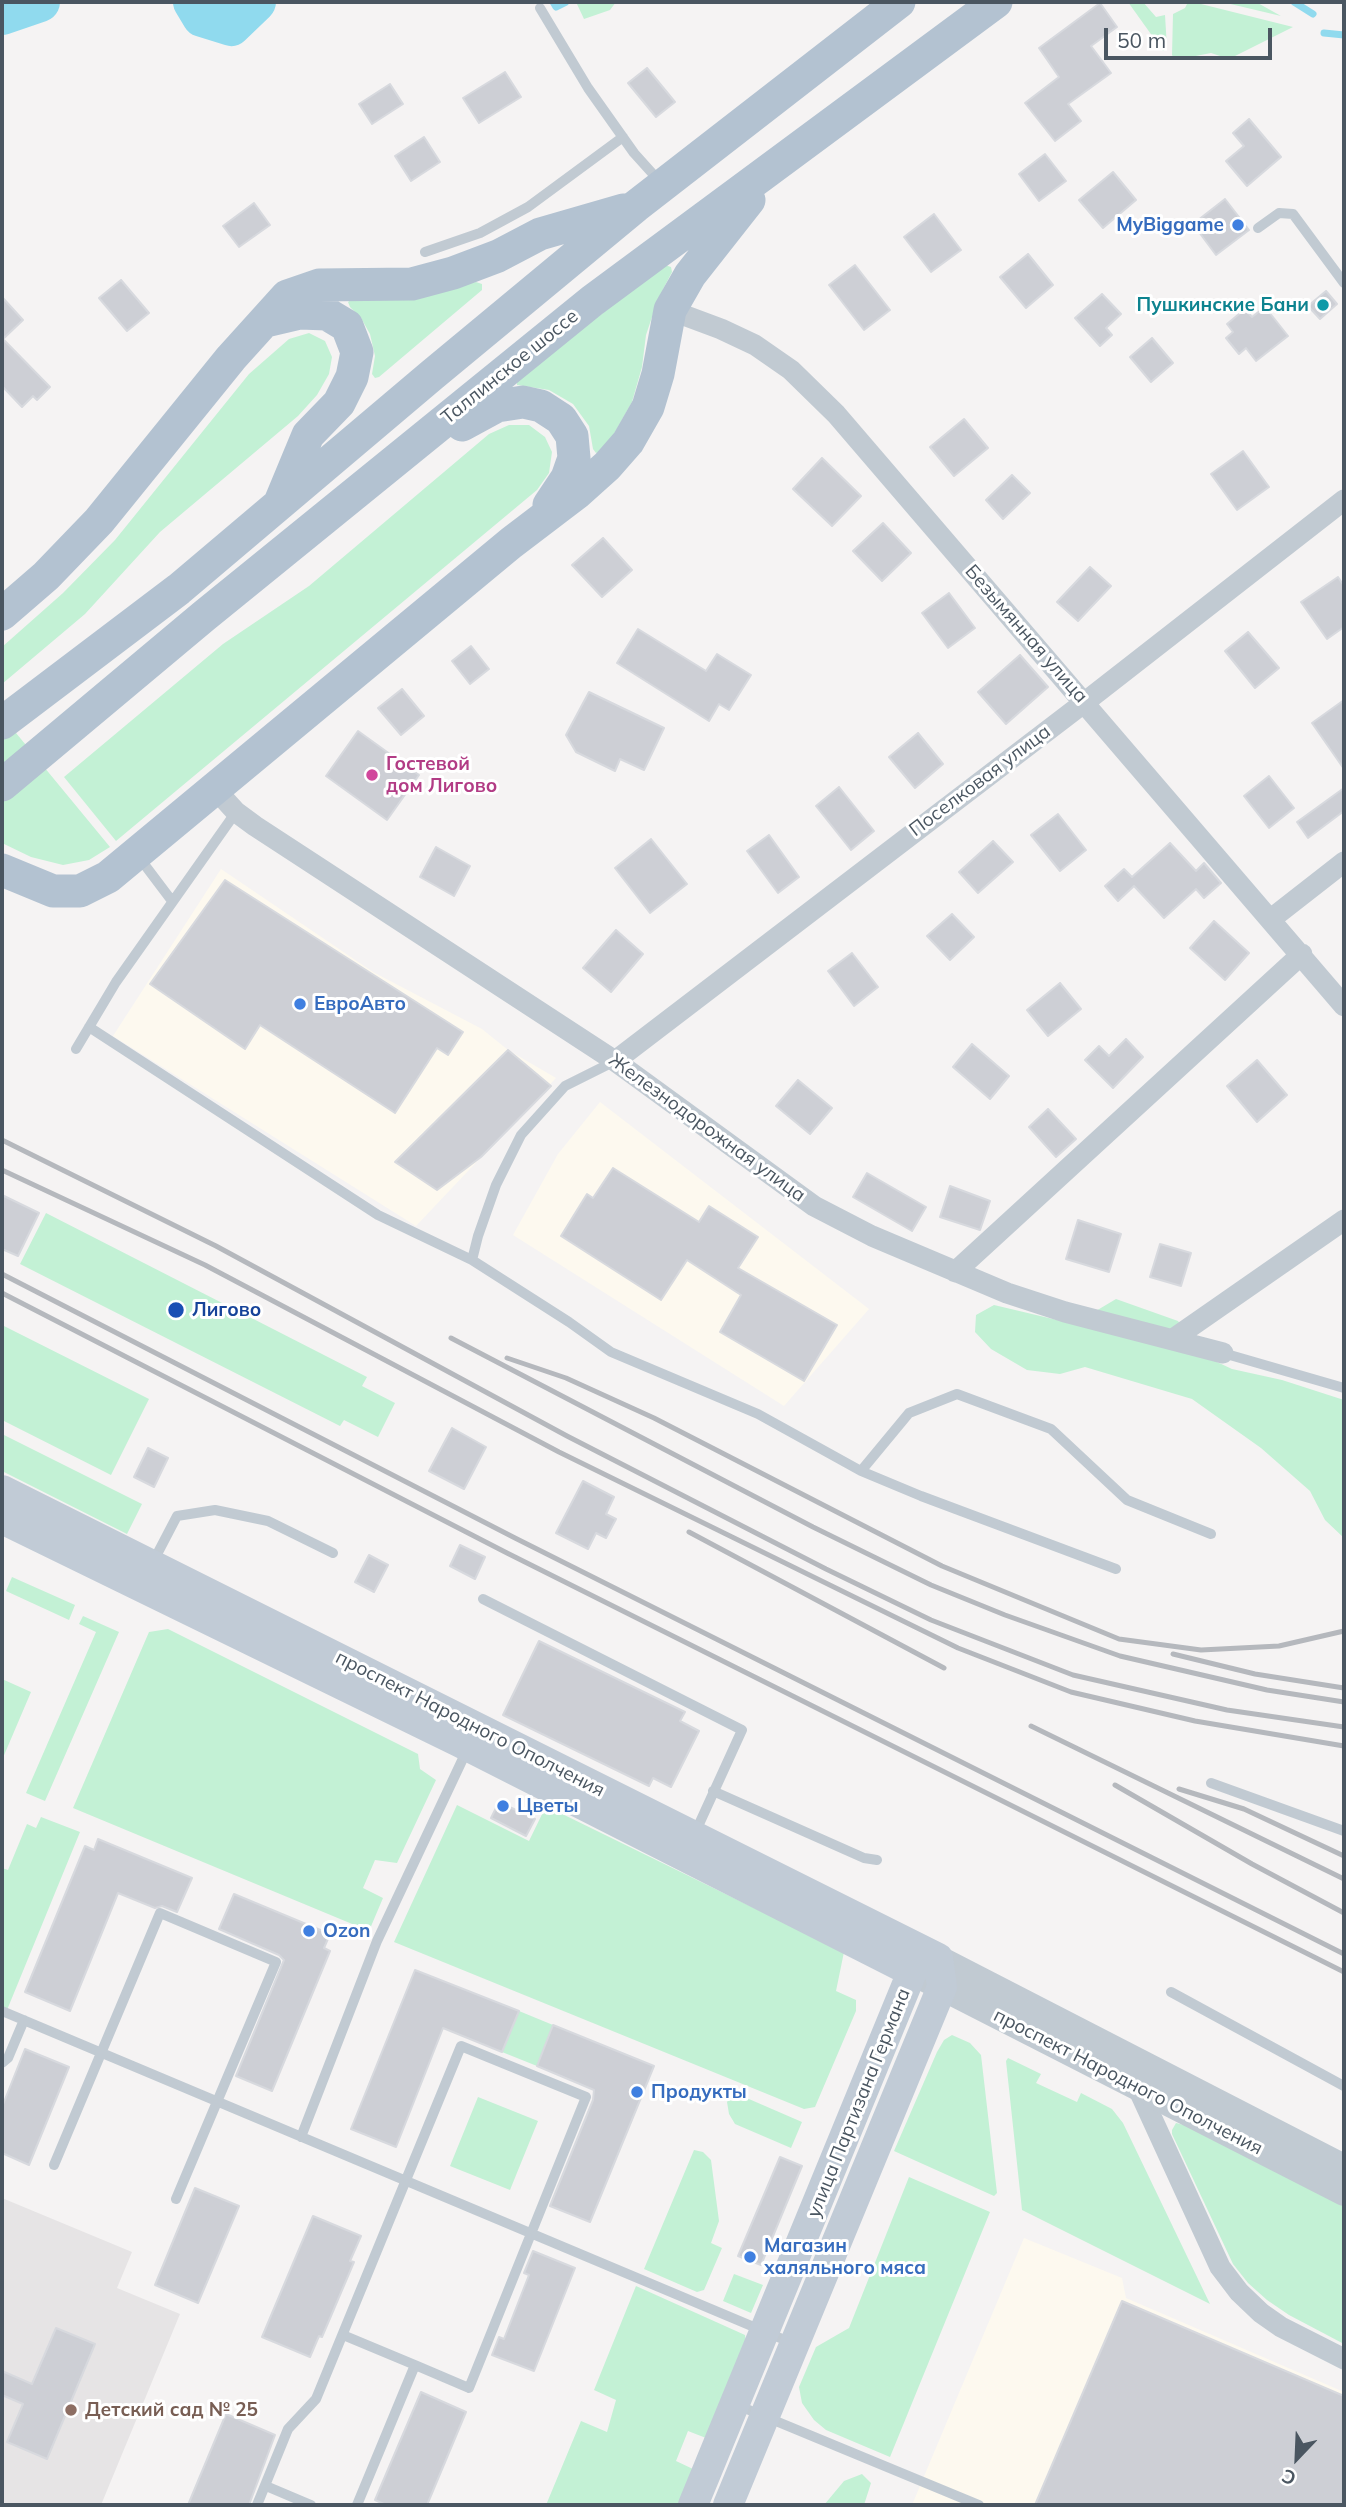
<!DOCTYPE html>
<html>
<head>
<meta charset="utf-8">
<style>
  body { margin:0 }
  #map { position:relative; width:1346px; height:2507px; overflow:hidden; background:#f5f3f3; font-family:Mulish,sans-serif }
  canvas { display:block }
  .frame { position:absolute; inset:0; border:4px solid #4a5661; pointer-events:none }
  .north { position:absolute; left:1262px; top:2423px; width:70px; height:70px; -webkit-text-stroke:5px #fff; paint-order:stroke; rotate:203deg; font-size:19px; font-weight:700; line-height:28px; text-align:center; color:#4a5661 }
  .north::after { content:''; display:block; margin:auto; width:24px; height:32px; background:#4a5661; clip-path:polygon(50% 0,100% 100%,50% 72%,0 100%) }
  .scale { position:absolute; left:1104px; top:28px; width:168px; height:32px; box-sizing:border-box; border:4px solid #4a5661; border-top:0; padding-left:9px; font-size:21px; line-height:24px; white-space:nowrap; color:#4a5661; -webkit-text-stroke:5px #fff; paint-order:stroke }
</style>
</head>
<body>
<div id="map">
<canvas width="1346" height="2507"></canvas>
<div class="frame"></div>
<div class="north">С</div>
<div class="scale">50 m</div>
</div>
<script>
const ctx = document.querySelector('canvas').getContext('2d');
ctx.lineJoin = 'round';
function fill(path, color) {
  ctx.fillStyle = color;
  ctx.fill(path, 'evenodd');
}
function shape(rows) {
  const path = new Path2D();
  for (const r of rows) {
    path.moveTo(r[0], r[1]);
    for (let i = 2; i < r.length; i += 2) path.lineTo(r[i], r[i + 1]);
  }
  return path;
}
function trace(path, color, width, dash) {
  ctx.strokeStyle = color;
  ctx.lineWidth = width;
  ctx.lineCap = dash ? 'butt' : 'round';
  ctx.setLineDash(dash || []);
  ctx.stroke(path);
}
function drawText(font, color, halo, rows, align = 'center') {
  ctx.font = font + ' Mulish,sans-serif';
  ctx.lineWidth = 6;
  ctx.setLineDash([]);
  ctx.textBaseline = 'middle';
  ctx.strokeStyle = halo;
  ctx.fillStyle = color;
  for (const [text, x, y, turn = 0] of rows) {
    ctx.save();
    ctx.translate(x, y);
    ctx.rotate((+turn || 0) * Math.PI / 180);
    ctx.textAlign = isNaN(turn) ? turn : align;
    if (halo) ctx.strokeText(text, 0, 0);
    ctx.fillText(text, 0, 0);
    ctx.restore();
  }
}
const commercial = shape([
  [221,869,373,972,482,1029,508,1050,556,1078,416,1226,113,1036],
  [600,1102,869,1309,784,1406,513,1235,558,1154],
  [1024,2238,1122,2278,1126,2298,1344,2392,1344,2505,912,2505]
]);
const education = shape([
  [2,2198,132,2252,117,2288,180,2314,101,2505,2,2505]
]);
const green = shape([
  [576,2,616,2,610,10,584,19],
  [1128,2,1143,2,1156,17,1165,15,1167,48,1163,51],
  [1188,2,1193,2,1293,27,1229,59,1211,53,1175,60,1172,55,1173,14,1185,8],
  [1222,2,1256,2,1281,16],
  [665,265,671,267,672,272,658,299,646,335,642,367,632,402,614,434,601,451,596,453,593,449,589,426,573,404,549,390,517,385,517,379],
  [476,282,482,284,482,290,379,377,375,378,372,374,375,356,370,334,361,318,350,307,348,302,352,299],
  [309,333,325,341,332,357,329,374,317,395,298,416,160,532,85,614,2,684,2,647,63,593,115,540,249,374,289,339],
  [509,425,529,425,545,437,552,452,549,473,537,490,116,841,64,777,223,644,309,586,489,434],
  [2,716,110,847,89,860,63,865,31,857,2,843],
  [46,1213,367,1377,362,1386,395,1403,378,1437,344,1420,340,1426,20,1264],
  [1116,1299,1178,1321,1202,1355,1232,1369,1282,1380,1344,1400,1344,1538,1325,1520,1310,1491,1261,1448,1192,1399,1085,1367,1060,1374,1027,1370,991,1349,975,1332,976,1315,994,1305,1074,1324],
  [2,1325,149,1399,111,1475,2,1420],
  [2,1434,142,1504,127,1534,2,1471],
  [12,1577,75,1605,69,1620,6,1591],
  [83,1616,119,1632,45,1801,26,1793,96,1632,79,1624],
  [168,1629,418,1754,420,1769,436,1780,397,1863,375,1860,363,1888,383,1898,369,1931,73,1808,149,1632],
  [2,1679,31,1692,2,1760],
  [457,1805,529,1841,546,1806,844,1952,836,1991,856,2000,856,2011,815,2107,804,2109,394,1942],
  [41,1817,80,1832,7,2010,2,2007,2,1868,8,1870,27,1824,36,1828],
  [519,2011,553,2025,537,2066,502,2052],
  [952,2035,970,2043,981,2055,997,2193,994,2196,894,2151,937,2052,944,2040],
  [1008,2058,1041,2074,1036,2083,1077,2102,1081,2093,1112,2109,1123,2123,1210,2304,1022,2210,1006,2061],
  [732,2095,742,2096,802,2122,791,2148,735,2124,729,2114,727,2102],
  [478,2097,538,2121,510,2190,450,2166],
  [1176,2123,1188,2126,1344,2206,1344,2344,1289,2315,1267,2300,1248,2283,1233,2264,1172,2134,1172,2130],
  [694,2150,703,2152,711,2160,719,2221,711,2243,722,2248,704,2290,697,2292,644,2269],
  [909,2177,990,2212,890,2457,826,2430,814,2420,802,2403,799,2387,816,2347,849,2328],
  [734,2274,763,2285,751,2313,723,2301],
  [636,2286,745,2335,746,2342,706,2438,688,2431,676,2461,693,2469,678,2505,546,2505,581,2421,607,2432,616,2400,594,2390],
  [862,2474,871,2483,864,2505,824,2505,844,2481]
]);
const stream = shape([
  [553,2,556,7,566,2],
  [1294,2,1313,14],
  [1324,33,1344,35]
]);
const river = shape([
  [193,2,202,17,231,26,256,2],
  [2,15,40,2]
]);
const building = shape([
  [1100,3,1117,27,1091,46,1111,73,1068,104,1081,121,1055,141,1025,103,1059,77,1039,48,1100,3],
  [647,68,675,102,656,117,628,83,647,68],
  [505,72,521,97,479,123,463,98,505,72],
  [390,84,403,104,372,124,359,104,390,84],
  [1249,119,1281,157,1247,186,1226,161,1244,146,1233,133,1249,119],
  [424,137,440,162,411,181,395,156,424,137],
  [1045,154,1066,181,1039,201,1019,174,1045,154],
  [1113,172,1136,200,1103,228,1079,200,1113,172],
  [1225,199,1249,230,1216,255,1193,224,1225,199],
  [254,203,270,225,239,247,223,226,254,203],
  [934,214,961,250,931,272,904,237,934,214],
  [1028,254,1053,285,1026,308,1000,277,1028,254],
  [855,265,890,310,864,330,829,285,855,265],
  [121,280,149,313,127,331,99,298,121,280],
  [1326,291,1337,304,1320,319,1308,306,1326,291],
  [1102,294,1121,314,1106,328,1112,335,1100,346,1075,318,1102,294],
  [2,297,23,320,3,339,50,387,37,400,33,396,22,407,2,386,2,297],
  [1265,307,1288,336,1256,361,1246,348,1239,354,1226,338,1233,332,1227,324,1245,309,1252,317,1265,307],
  [1152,338,1173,363,1151,382,1130,357,1152,338],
  [964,419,988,448,954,476,930,447,964,419],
  [1243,451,1269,487,1237,510,1211,474,1243,451],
  [822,458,861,496,832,526,793,489,822,458],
  [1012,475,1030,493,1003,519,986,500,1012,475],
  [883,523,911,553,882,581,853,551,883,523],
  [603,538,632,570,602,597,572,565,603,538],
  [1090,567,1111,586,1078,621,1057,602,1090,567],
  [1338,577,1344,586,1344,627,1327,639,1301,602,1338,577],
  [949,593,975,628,948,648,922,613,949,593],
  [638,629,706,671,717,654,751,675,729,710,719,704,709,721,617,663,638,629],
  [1248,632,1279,668,1255,688,1225,651,1248,632],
  [471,646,489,669,470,684,452,661,471,646],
  [1020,655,1048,687,1006,724,978,692,1020,655],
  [402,689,424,716,401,735,378,708,402,689],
  [589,692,664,728,644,770,620,759,615,771,576,752,566,735,589,692],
  [1344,700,1344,769,1312,723,1344,700],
  [358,731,419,775,387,820,326,776,358,731],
  [918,733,943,764,915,788,889,757,918,733],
  [1269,776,1294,808,1269,828,1244,796,1269,776],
  [839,787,874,831,851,850,816,806,839,787],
  [1344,788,1344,811,1308,838,1297,822,1344,788],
  [1058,814,1086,850,1060,871,1031,835,1058,814],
  [769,835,799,877,778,893,747,851,769,835],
  [651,839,687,884,650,913,615,868,651,839],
  [993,841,1013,862,978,893,959,872,993,841],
  [1170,843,1196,871,1204,863,1221,883,1204,898,1196,889,1164,918,1134,886,1118,901,1105,886,1124,869,1132,877,1170,843],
  [436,847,470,866,454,896,420,877,436,847],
  [225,880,463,1032,448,1055,437,1048,395,1113,260,1025,245,1049,150,984,225,880],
  [952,914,974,937,950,960,927,936,952,914],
  [1214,921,1249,953,1225,980,1190,948,1214,921],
  [616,930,643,954,611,992,583,968,616,930],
  [852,953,878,987,854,1006,828,971,852,953],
  [1060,983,1081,1009,1048,1036,1027,1010,1060,983],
  [1126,1039,1143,1057,1113,1088,1085,1060,1099,1046,1109,1056,1126,1039],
  [972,1044,1009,1076,990,1099,953,1067,972,1044],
  [508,1050,551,1086,481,1157,437,1190,395,1162,508,1050],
  [1257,1060,1287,1095,1257,1122,1227,1086,1257,1060],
  [798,1080,832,1108,810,1134,776,1106,798,1080],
  [1048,1109,1076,1139,1056,1157,1029,1127,1048,1109],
  [613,1168,699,1222,709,1206,758,1237,738,1268,837,1325,804,1381,720,1332,741,1295,687,1260,661,1300,561,1236,587,1194,593,1198,613,1168],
  [867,1173,926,1207,912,1231,853,1197,867,1173],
  [950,1186,990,1201,980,1230,940,1217,950,1186],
  [2,1195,39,1213,18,1256,2,1249,2,1195],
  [1078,1220,1121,1234,1109,1272,1066,1259,1078,1220],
  [1160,1244,1191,1253,1181,1286,1150,1277,1160,1244],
  [452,1428,486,1447,464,1489,429,1471,452,1428],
  [148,1448,168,1458,154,1487,134,1477,148,1448],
  [583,1481,614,1497,606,1514,616,1519,606,1538,596,1533,588,1549,556,1533,583,1481],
  [460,1545,485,1557,475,1579,450,1566,460,1545],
  [369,1555,388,1565,374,1592,355,1582,369,1555],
  [539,1641,685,1712,680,1721,699,1731,671,1787,653,1778,649,1786,503,1715,539,1641],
  [499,1802,535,1819,526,1836,491,1818,499,1802],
  [98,1839,192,1878,177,1912,162,1906,155,1908,118,1893,70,2011,25,1992,85,1846,94,1850,98,1839],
  [234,1894,330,1934,324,1948,330,1951,272,2091,236,2076,284,1960,279,1955,219,1929,234,1894],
  [415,1970,519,2011,502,2052,443,2028,396,2147,351,2129,415,1970],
  [553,2025,654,2066,590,2222,550,2206,593,2100,594,2090,537,2066,553,2025],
  [25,2049,69,2067,29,2165,2,2153,2,2107,25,2049],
  [780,2157,802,2166,761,2265,738,2256,780,2157],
  [195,2188,239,2206,198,2303,155,2285,195,2188],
  [313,2216,361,2236,350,2261,354,2262,322,2337,319,2336,310,2357,262,2337,313,2216],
  [533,2251,575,2268,534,2371,492,2355,499,2337,504,2339,529,2275,524,2273,533,2251],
  [1122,2301,1344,2396,1344,2505,1035,2505,1122,2301],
  [56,2328,95,2344,47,2459,7,2442,23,2404,2,2395,2,2371,32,2384,56,2328],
  [421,2392,466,2412,427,2505,386,2505,375,2500,421,2392],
  [226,2414,275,2435,249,2505,188,2505,226,2414]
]);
const service = shape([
  [540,8,588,88,634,153,661,183],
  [1258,228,1279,213,1293,214,1344,283],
  [425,252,480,233,528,207,623,137],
  [138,856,172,901],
  [89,1027,378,1215,472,1260,569,1322,611,1352,758,1414,861,1471,921,1496,1116,1569],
  [76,1049,116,982,236,812],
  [472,1260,478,1236,496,1185,521,1135,565,1086,615,1061],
  [1223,1353,1344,1388],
  [861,1471,909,1413,957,1394,1051,1429,1127,1500,1211,1534],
  [153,1562,177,1516,215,1510,268,1521,333,1553],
  [483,1599,742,1730,695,1833],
  [1211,1783,1344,1831],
  [713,1791,864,1858,877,1860],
  [1171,1992,1344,2086],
  [2,2011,792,2343],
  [2,2063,8,2058,24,2020],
  [301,2137,377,1941,467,1750],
  [54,2165,160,1913,276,1962,176,2199],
  [343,2335,415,2365],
  [737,2405,979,2505],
  [266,2486,311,2505],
  [257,2505,288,2429,316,2399,461,2046,586,2097,469,2388,415,2365,357,2505]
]);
const minor = shape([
  [670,310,721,329,755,345,791,370,836,414,1344,1006],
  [216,790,236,812,255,826,615,1061,814,1206,872,1236,1007,1293,1065,1312,1223,1353],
  [1271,919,1344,862],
  [615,1061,1085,702,1344,500],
  [955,1272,1302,954],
  [1173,1339,1344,1220],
  [1137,2086,1220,2267,1239,2292,1261,2313,1281,2327,1344,2359]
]);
const tertiary = shape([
  [923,1967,938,1958,1344,2167],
  [923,1978,1344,2193]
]);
const secondary = shape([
  [2,1490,938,1958,942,1987,728,2505],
  [2,1519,459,1742,912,1972,693,2505]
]);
const primary = shape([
  [266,321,300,313,327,314,347,326,357,352,352,377,339,403,308,435,281,500],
  [462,425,497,406,523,402,541,406,561,419,572,436,574,458,567,478,549,505],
  [2,614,46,576,99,521,231,358,287,296,319,285,412,284,453,273,498,256,540,234,623,210],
  [2,723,179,589,432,375,636,206,899,2],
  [2,785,204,616,592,301,996,2],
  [2,870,53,891,80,891,108,877,511,543,578,492,607,466,628,442,648,407,658,374,670,310,690,275,749,200]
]);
const rail = shape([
  [2,1140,216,1246,567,1436,826,1569,931,1620,1073,1675,1227,1710,1344,1727],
  [2,1170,205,1265,559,1452,958,1648,1071,1692,1195,1721,1344,1746],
  [2,1274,515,1538,1344,1954],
  [2,1293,507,1553,1344,1972],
  [451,1338,813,1527,931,1585,1005,1615,1120,1656,1267,1690,1344,1702],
  [507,1358,566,1378,654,1418,942,1566,1119,1639,1201,1650,1279,1646,1344,1631],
  [689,1532,944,1668],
  [1173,1654,1255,1674,1344,1688],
  [1031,1726,1344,1879],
  [1115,1785,1252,1864,1344,1913],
  [1179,1789,1244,1809,1344,1856]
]);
const markers = [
  [1238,225,7,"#3f7fe0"],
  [1323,305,7,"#0f9aa8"],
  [372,775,7,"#d1479c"],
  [300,1004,7,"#3f7fe0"],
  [176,1310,9,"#1a4fb4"],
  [503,1806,7,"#3f7fe0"],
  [309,1931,7,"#3f7fe0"],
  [637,2092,7,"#3f7fe0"],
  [750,2257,7,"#3f7fe0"],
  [71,2410,7,"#8d6e63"]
];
const shopNames = [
  ["MyBiggame",1224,225,"right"],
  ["ЕвроАвто",314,1004],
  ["Цветы",517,1806],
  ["Ozon",323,1931],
  ["Продукты",651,2092],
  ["Магазин",764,2246],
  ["халяльного мяса",764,2268]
];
const cultureNames = [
  ["Пушкинские Бани",1309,305]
];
const streetNames = [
  ["Таллинское шоссе",510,367,-39],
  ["Безымянная улица",1026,634,49],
  ["Поселковая улица",980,781,-37],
  ["Железнодорожная улица",707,1128,36],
  ["проспект Народного Ополчения",470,1724,27],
  ["проспект Народного Ополчения",1128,2082,27],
  ["улица Партизана Германа",859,2103,-68]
];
const hotelNames = [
  ["Гостевой",386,764],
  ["дом Лигово",386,786]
];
const transitNames = [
  ["Лигово",192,1310]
];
const educationNames = [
  ["Детский сад № 25",85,2410]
];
fill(commercial, '#fdf9ef');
fill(education, '#e6e4e5');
fill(green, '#c3f1d5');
trace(stream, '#90daee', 7);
trace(river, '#90daee', 40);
fill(building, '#cdcfd5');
trace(building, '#d7d9de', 2);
trace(service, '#c1cad2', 10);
trace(minor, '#c1cad2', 21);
trace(tertiary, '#c1cad2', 26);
trace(secondary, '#c1cbd6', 30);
trace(primary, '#b3c2d1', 33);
trace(rail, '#b5b8bd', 5);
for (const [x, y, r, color] of markers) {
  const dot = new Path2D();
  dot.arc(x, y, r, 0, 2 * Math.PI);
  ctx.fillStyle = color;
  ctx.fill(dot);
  trace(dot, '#fff', 2.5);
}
drawText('bold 19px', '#366cbe', '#fff', shopNames, 'left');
drawText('bold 19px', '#0d838f', '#fff', cultureNames, 'right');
drawText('19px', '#4a5661', '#fff', streetNames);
drawText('bold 19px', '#b23c85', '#fff', hotelNames, 'left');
drawText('bold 19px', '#164399', '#fff', transitNames, 'left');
drawText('bold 19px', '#785e54', '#fff', educationNames, 'left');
</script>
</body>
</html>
